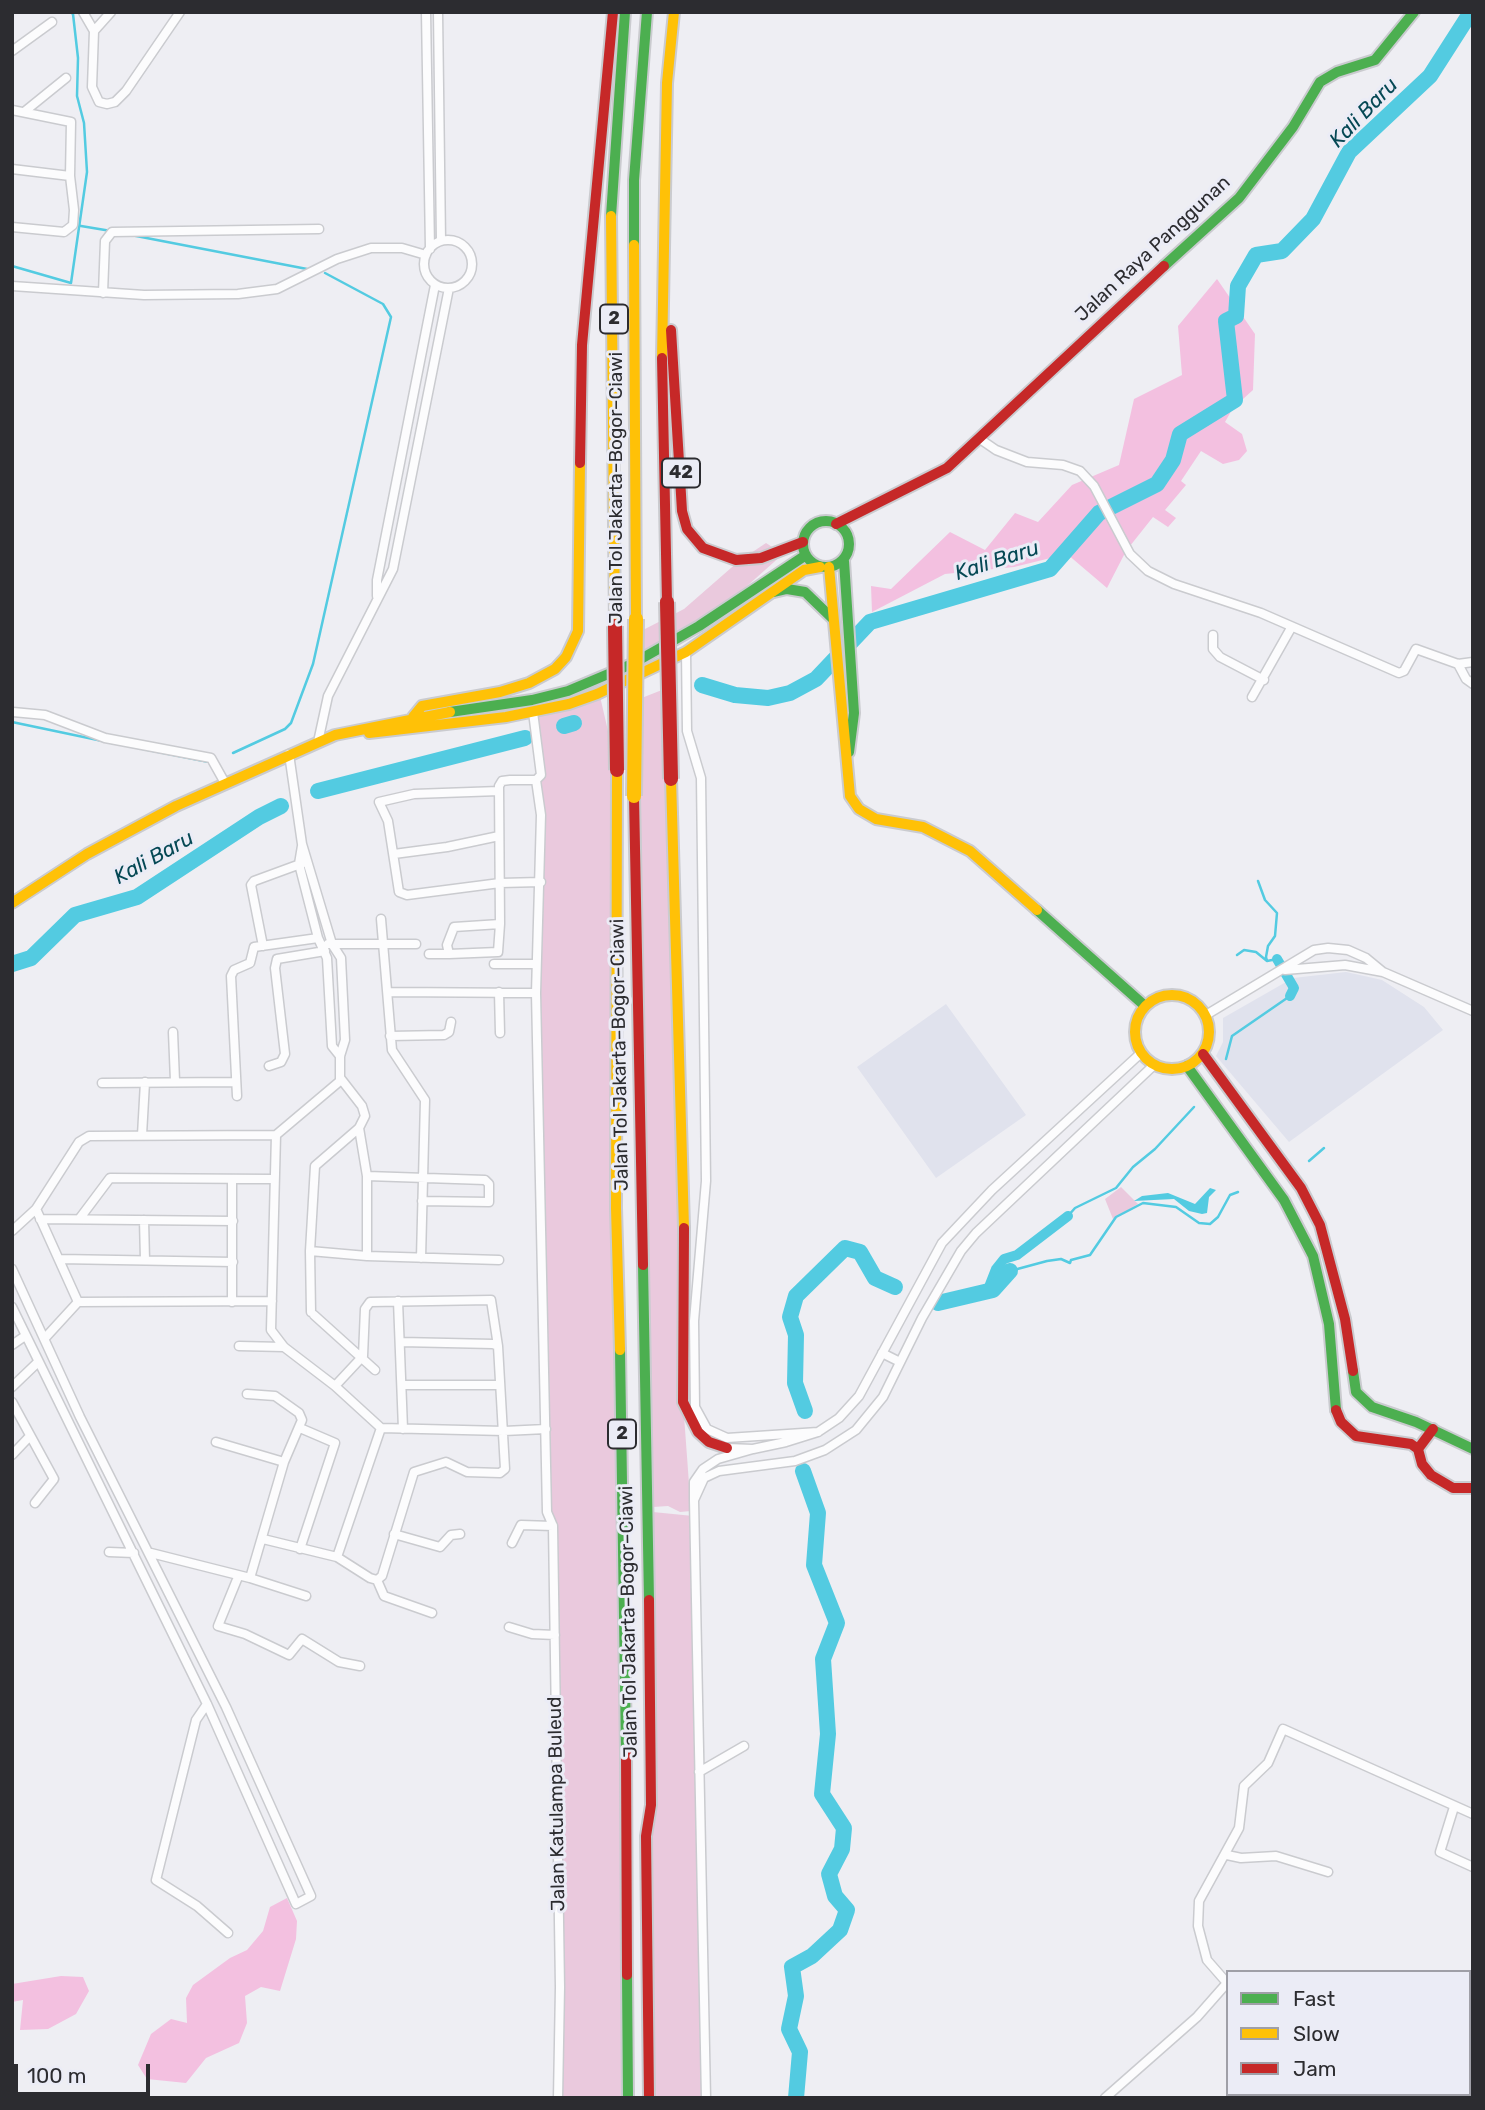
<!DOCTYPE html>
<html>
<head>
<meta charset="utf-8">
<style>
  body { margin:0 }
  #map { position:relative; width:1485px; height:2110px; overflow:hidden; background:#eeeef3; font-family:Rubik,sans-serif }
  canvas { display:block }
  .frame { position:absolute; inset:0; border:14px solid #2c2c30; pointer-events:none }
  .legend { position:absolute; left:1226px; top:1970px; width:245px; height:126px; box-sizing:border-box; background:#ebecf6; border:2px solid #9f9fa7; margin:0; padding:9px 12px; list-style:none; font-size:21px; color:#2c2c30 }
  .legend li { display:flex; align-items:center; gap:14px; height:35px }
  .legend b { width:35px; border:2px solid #9f9fa7 }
  .scale { position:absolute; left:14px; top:2064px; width:136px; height:32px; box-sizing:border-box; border:4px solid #2c2c30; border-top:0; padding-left:9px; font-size:21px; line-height:24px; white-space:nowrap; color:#2c2c30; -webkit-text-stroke:5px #ebecf6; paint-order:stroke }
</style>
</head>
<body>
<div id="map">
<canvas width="1485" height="2110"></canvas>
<div class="frame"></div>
<ul class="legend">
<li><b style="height:9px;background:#4caf50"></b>Fast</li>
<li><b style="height:9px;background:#ffc107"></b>Slow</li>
<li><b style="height:9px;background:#c62828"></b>Jam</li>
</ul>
<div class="scale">100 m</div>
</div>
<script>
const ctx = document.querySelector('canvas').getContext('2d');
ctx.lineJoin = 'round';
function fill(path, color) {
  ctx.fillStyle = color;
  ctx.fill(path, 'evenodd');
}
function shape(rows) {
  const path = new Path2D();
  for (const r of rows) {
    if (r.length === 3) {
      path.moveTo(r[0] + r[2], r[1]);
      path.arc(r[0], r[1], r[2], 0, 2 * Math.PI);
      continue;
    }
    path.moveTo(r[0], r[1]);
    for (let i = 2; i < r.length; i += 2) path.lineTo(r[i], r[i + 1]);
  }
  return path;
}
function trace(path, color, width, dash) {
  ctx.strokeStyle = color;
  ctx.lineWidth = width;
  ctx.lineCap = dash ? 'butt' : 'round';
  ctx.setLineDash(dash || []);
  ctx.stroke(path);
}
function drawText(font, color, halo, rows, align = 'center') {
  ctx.font = font + ' Rubik,sans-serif';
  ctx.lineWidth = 6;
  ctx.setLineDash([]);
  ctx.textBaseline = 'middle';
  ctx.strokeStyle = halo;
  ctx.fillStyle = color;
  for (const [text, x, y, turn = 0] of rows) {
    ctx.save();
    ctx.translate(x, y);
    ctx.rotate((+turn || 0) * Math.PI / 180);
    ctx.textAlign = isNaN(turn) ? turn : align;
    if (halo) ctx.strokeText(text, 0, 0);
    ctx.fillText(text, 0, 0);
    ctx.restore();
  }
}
const built = shape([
  [1346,972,1382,980,1424,1007,1443,1030,1289,1142,1216,1056,1223,1042,1223,1018,1293,978],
  [946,1004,1026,1115,936,1178,857,1067]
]);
const green = shape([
  [766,543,783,554,691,636,643,656,643,630,684,609,739,561],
  [596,679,617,770,628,2098,557,2098,553,1526,547,1512,536,964,541,882,537,791,541,775,531,700],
  [667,688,683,1402,691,1511,680,1512,668,1506,653,1507,634,701],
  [1121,1187,1138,1204,1113,1219,1105,1199],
  [653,1512,693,1516,706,2098,649,2098]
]);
const forest = shape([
  [1217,279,1255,334,1253,390,1233,408,1225,422,1242,434,1247,451,1239,460,1223,464,1201,451,1181,481,1186,485,1165,510,1176,518,1168,527,1153,517,1126,551,1107,588,1067,554,1014,567,945,574,872,612,871,586,891,589,950,532,985,550,1015,513,1038,522,1072,485,1119,465,1134,399,1182,375,1178,326],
  [287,1898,297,1921,296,1939,280,1991,261,1987,245,1996,247,2023,239,2043,206,2058,186,2083,147,2079,138,2065,151,2034,171,2019,187,2023,186,1998,193,1985,230,1958,247,1950,263,1931,270,1907],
  [61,1976,83,1977,89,1991,76,2014,48,2029,20,2030,23,2000,12,2002,12,1984]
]);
const water = shape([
  [1210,1188,1216,1190,1209,1197,1207,1213,1202,1214,1189,1211,1174,1199,1134,1201,1142,1196,1168,1193,1195,1204]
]);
const stream = shape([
  [81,226,111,231],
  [131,235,307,269],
  [12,266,71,283,87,172,84,123,77,96,78,58,73,14,70,12],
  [12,722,112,743],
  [118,744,209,762],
  [233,753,285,729,291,723,313,664,391,317,383,304,325,273],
  [1258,881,1265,900,1277,913,1275,936,1268,946,1266,957,1267,961,1277,959],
  [1237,955,1244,950,1256,952,1267,961],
  [1226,1059,1232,1036,1290,996],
  [1309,1161,1324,1148],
  [1068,1216,1075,1208,1116,1188,1133,1167,1155,1149,1194,1107],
  [1010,1271,1047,1261,1061,1259,1070,1263,1071,1260,1090,1255,1116,1217,1143,1203,1176,1207,1199,1223,1210,1224,1218,1217,1230,1195,1238,1192]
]);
const canal = shape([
  [1277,959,1294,988,1290,996],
  [987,1292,996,1269,1004,1259,1017,1255,1068,1216]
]);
const river = shape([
  [702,685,735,695,768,698,790,693,816,679,870,622,1050,569,1099,513,1157,484,1173,460,1180,434,1235,400,1226,321,1236,316,1238,286,1256,255,1282,251,1313,219,1349,152,1430,76,1471,12],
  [564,726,574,723],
  [318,791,525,738],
  [12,964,31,958,75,915,137,897,259,817,281,806],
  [938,1303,993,1290,1010,1271],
  [805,1411,795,1383,796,1335,790,1317,796,1296,845,1248,860,1252,875,1278,895,1287],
  [796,2098,800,2052,789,2029,796,1996,792,1967,812,1956,840,1930,847,1910,835,1896,829,1874,842,1849,844,1828,822,1794,828,1734,823,1659,837,1623,814,1565,818,1513,803,1471]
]);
const street = shape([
  [83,12,94,31],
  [111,12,94,31,92,87,99,102,107,104,115,102,126,91,180,12],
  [426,12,430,249],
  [438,12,441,241],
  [12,51,52,22],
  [12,110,71,122,70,176,74,210,73,225,64,232,12,227],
  [24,112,66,78],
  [12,169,70,176],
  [448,264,24],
  [12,286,144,295,238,294,277,289,337,259,371,248,402,248,426,255],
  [103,293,105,241,112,232,319,229],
  [980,439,996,450,1027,462,1063,465,1080,471,1094,486,1130,554,1148,571,1174,584,1261,613,1399,673,1404,671,1416,649,1458,664,1473,662],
  [377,596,377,580,435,285],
  [1213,635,1213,649,1220,657,1264,680],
  [686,652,687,731,701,778,706,1181,694,1321,695,1407,707,1429,727,1438,818,1432],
  [1458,664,1466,679,1473,684],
  [1252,697,1291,628],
  [13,712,45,715,105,738,211,758,225,783],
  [533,712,541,775,536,780,541,815,536,993,547,1512,553,1526,560,1987,558,2098],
  [318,742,328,696,393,569,449,288],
  [289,754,302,844,332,944,341,958,345,1040,340,1056,340,1081,276,1135,271,1330,284,1347,335,1386,381,1428,504,1431,546,1429],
  [499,791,414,794,379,802,388,821,399,892,407,895,500,883,541,882],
  [302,846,299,864,318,938,327,958,332,1046,340,1056],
  [394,854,447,847,499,836],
  [381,919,392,1050,425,1100,421,1258],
  [500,924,454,927,447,945,449,954,498,952,500,924,499,786,502,781,510,780,536,780],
  [328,944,416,944],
  [263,946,251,885,254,881,303,863],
  [429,954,449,954],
  [494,964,536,964],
  [1285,970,1345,965,1383,972,1473,1011],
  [389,992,536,993],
  [499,992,500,1033],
  [1206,1015,1314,950,1328,948,1348,950,1366,958,1383,972],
  [173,1032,175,1081],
  [390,1036,444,1035,449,1032,451,1022],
  [269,1066,281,1062,285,1054,275,968,277,959,325,951],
  [102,1083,235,1082],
  [237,1096,231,976,234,970,250,963,254,947,318,938],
  [359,1128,367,1176,367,1256],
  [142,1135,145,1082],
  [367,1176,485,1180,489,1184,489,1202,422,1201],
  [232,1180,232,1302],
  [36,1209,78,1302,272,1301],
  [80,1218,110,1178,273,1179],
  [40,1219,233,1221],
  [144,1220,145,1260],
  [12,1231,36,1209,79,1142,89,1136,276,1135],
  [310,1251,367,1256,499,1260],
  [59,1259,233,1262],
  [12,1269,80,1417,226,1707,311,1896,296,1904,207,1704,12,1307],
  [398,1301,403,1429],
  [311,1312,310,1251,315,1166,359,1128,365,1116,362,1106,341,1079],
  [314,1315,375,1370],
  [45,1338,78,1302],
  [12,1345,25,1336],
  [239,1346,284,1347],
  [882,1353,900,1362],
  [402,1385,498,1385],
  [335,1386,363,1356,365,1309,370,1302,491,1300,498,1346],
  [12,1387,37,1363],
  [12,1402,54,1479,35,1503],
  [300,1428,335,1443,300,1549],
  [216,1442,284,1462],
  [727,1448,753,1449,786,1442,818,1432,839,1418,859,1396,942,1243,992,1190,1141,1053],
  [753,1449,718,1459,703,1469,694,1482,694,1500,704,1478,719,1471,795,1461,825,1450,856,1430,883,1397,922,1318,961,1251,976,1233,1154,1065],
  [12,1455,30,1436],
  [694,1500,706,2098],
  [394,1534,440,1547,451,1535,460,1534],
  [263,1539,337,1557,381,1428],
  [512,1543,521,1525,553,1526],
  [109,1552,134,1553],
  [151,1553,250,1578,284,1462,302,1420,299,1413,275,1396,247,1394],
  [337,1557,370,1578,377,1580,382,1576,414,1472,446,1462,467,1472,500,1473,505,1469,498,1346,493,1344,401,1342],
  [238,1577,218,1626,245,1634,289,1655,302,1639,339,1662,360,1666],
  [250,1578,306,1596],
  [377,1580,384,1596,432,1613],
  [509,1627,532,1634,555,1635],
  [207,1704,196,1720,156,1880,197,1906,228,1933],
  [699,1772,744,1746],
  [1454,1807,1440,1852,1473,1867],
  [1227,1855,1241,1858,1276,1856,1328,1872],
  [1228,1984,1207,1960,1198,1926,1199,1901,1239,1828,1244,1786,1268,1763,1283,1729,1473,1814],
  [1469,2050,1473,2053],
  [1105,2098,1197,2017,1227,1983]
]);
const fast = shape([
  [611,216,625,12],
  [634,245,634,180,647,12],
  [1164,266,1239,198,1293,127,1320,82,1337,72,1375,60,1414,12],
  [826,544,23],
  [844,561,854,713,849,752],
  [774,592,787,589,805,592,833,619],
  [450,712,532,700,568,691,632,664,699,626,806,555],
  [1037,910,1145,1006],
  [1187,1066,1284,1200,1313,1256,1329,1324,1336,1410],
  [643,1265,649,1600],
  [620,1350,626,1751],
  [1353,1371,1356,1392,1372,1407,1416,1422,1473,1449],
  [627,1975,628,2098]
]);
const slow = shape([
  [611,216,615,626],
  [634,245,636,619],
  [662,358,667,83,674,12],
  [829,567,850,796,859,809,876,819,923,827,970,851,1037,910],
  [413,717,422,706,500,692,529,683,555,669,566,657,578,631,580,463],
  [369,733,506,717,569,704,597,694,686,652,804,570,820,567],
  [617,770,616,1208,620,1350],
  [671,779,684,1228],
  [12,903,87,854,176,806,335,735,450,712],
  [1172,1032,37]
]);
const jam = shape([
  [671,330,682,511,687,529,703,548,736,560,761,558,803,542],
  [662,358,667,602],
  [580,463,582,345,613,12],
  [836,524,947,468,1164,266],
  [634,796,643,1265],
  [1203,1054,1301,1188,1320,1225,1345,1319,1353,1371],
  [684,1228,683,1402,698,1432,709,1442,727,1448],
  [1336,1410,1341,1422,1356,1436,1411,1444,1418,1449,1422,1464,1431,1475,1453,1488,1473,1488],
  [1418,1449,1433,1429],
  [649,1600,651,1805,646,1836,649,2098],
  [626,1751,627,1975]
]);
const slowBridge = shape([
  [634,796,636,619]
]);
const jamBridge = shape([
  [667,602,671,779],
  [615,626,617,770]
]);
const shields = [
  [614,319,28],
  [681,473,38],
  [622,1434,28]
];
const shieldNames = [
  ["2",614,319],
  ["42",681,473],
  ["2",622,1434]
];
const streetNames = [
  ["Jalan Raya Panggunan",1153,249,-43],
  ["Jalan Tol Jakarta–Bogor–Ciawi",617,488,-90],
  ["Jalan Tol Jakarta–Bogor–Ciawi",620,1055,-91],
  ["Jalan Tol Jakarta–Bogor–Ciawi",629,1622,-91],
  ["Jalan Katulampa Buleud",557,1804,-91]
];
const waterNames = [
  ["Kali Baru",1364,113,-46],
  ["Kali Baru",997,561,-18],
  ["Kali Baru",154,858,-29]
];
fill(built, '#e0e2ed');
fill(green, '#eac9dd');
fill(forest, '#f3c0e0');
fill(water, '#53cbe1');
trace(stream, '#53cbe1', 2.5);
trace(canal, '#53cbe1', 10);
trace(river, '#53cbe1', 16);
trace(street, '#cacbcf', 11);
trace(fast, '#cacbcf', 14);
trace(slow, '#cacbcf', 14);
trace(jam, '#cacbcf', 14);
trace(street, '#fcfcfd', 8);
trace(fast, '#4caf50', 10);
trace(slow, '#ffc107', 10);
trace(jam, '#c62828', 10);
trace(slowBridge, '#cacace', 18, []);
trace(jamBridge, '#cacace', 18, []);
trace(slowBridge, '#ffc107', 14);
trace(jamBridge, '#c62828', 14);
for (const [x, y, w] of shields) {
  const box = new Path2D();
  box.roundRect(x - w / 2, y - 14.5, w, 29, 5);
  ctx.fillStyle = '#ebecf6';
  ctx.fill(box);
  trace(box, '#2c2c30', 2);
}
drawText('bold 18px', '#2c2c30', null, shieldNames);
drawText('19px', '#2c2c30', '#ebecf6', streetNames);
drawText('italic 21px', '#054854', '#ebecf6', waterNames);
</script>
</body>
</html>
